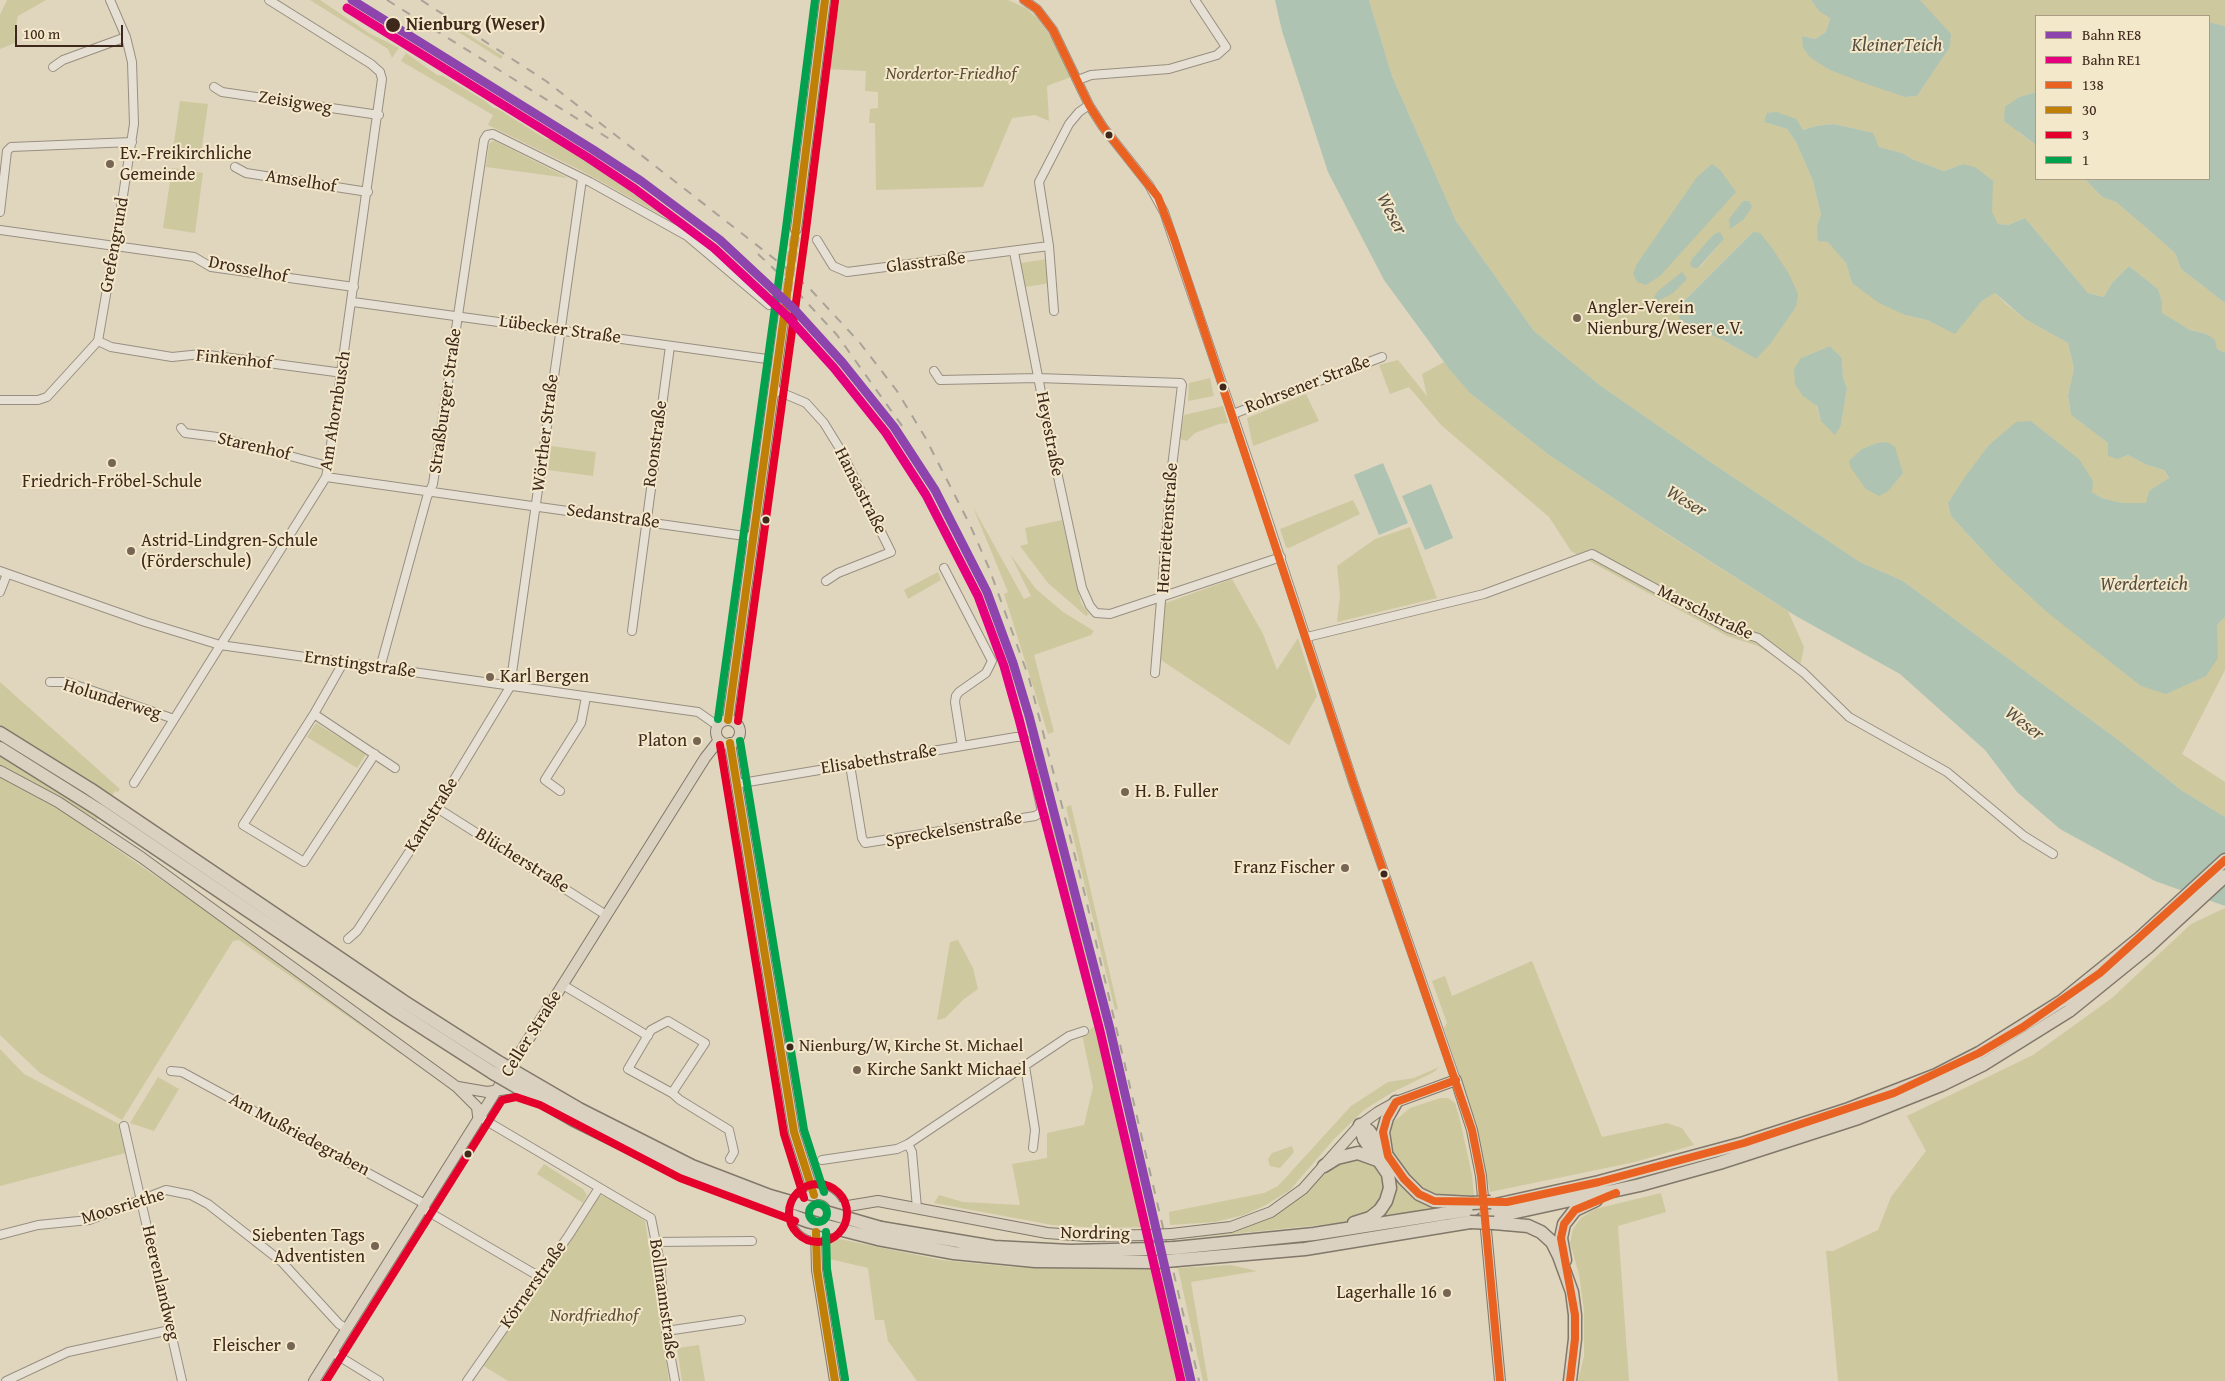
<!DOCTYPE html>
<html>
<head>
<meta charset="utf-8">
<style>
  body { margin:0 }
  #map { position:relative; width:2225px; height:1381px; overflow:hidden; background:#e0d5bd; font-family:"Gentium Book Plus",serif }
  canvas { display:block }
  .legend { position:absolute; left:2035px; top:15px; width:175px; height:165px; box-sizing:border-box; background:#f4e8cb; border:1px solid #ab9b85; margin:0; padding:6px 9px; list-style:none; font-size:15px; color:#3e281c }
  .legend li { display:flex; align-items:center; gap:10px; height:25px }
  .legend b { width:25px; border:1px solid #ab9b85 }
  .scale { position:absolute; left:15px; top:25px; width:108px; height:22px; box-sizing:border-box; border:2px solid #3e281c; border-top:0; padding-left:6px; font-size:15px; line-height:18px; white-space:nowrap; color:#3e281c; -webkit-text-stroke:4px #f4e8cb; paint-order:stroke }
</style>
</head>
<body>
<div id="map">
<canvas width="2225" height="1381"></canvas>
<ul class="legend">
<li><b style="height:6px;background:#8e44ad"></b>Bahn RE8</li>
<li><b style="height:6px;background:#e5007d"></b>Bahn RE1</li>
<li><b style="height:6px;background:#e96222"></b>138</li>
<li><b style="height:6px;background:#c08008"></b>30</li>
<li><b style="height:6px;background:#e4002b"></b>3</li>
<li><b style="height:6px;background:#03a04e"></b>1</li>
</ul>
<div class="scale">100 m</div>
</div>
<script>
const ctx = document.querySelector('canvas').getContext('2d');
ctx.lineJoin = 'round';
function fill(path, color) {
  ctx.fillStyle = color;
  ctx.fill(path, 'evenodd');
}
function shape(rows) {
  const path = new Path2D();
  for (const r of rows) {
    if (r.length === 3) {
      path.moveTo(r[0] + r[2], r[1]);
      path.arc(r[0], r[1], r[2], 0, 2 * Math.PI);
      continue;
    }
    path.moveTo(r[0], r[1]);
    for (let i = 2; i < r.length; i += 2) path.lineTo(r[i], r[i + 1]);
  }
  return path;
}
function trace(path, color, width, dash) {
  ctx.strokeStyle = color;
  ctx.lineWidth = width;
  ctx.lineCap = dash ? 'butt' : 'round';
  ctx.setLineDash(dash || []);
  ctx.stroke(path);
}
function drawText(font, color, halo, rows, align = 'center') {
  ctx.font = font + ' "Gentium Book Plus",serif';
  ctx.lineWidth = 4;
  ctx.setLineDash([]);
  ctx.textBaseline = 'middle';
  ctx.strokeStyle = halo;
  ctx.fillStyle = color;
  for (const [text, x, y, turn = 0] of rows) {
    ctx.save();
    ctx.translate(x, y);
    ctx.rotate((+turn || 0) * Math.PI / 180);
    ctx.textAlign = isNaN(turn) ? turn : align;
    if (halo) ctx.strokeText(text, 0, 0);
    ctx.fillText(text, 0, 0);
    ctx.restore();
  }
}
const green = shape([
  [7,0,46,0,18,16,14,34,17,42,0,49,0,15],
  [310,0,320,0,369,33,399,48,392,58,388,49],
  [840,0,1008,0,1026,8,1038,19,1053,40,1071,77,1047,86,1049,121,1035,115,1012,118,983,187,876,190,875,123,869,123,870,109,878,108,878,92,865,91,866,71,827,69],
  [1369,0,1811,0,1819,11,1830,17,1826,32,1815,39,1802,36,1830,70,1905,97,1917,96,1950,47,1942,25,1920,0,2225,0,2225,26,2209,22,2209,16,2036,16,2036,92,2019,97,2018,132,2036,145,2036,179,2085,179,2102,197,2116,202,2150,231,2175,253,2181,269,2225,303,2225,353,2217,349,2208,334,2190,330,2161,313,2162,302,2158,289,2129,266,2112,283,2104,297,2088,293,2025,218,2008,225,1998,224,1963,164,1944,171,1914,160,1902,153,1879,147,1872,133,1834,124,1816,126,1803,130,1764,122,1787,129,1796,142,1813,181,1821,215,1817,225,1846,263,1852,283,1905,315,1927,320,1954,333,1982,301,1995,293,2005,303,2025,319,2068,343,2074,369,2068,395,2071,415,2108,443,2118,459,2128,455,2147,465,2164,470,2169,479,2149,491,2147,503,2122,503,2102,498,2092,492,2079,459,2031,421,1988,446,1948,503,1951,516,1996,565,2217,625,2225,617,2225,670,2182,754,2225,782,2225,817,2181,790,2117,739,1903,581,1860,562,1709,461,1601,386,1534,331,1456,221,1392,76],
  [1753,232,1796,307,1756,359,1721,339,1678,307],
  [1714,234,1724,239,1699,268,1710,240],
  [1830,346,1842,358,1843,378,1847,388,1841,425,1821,421,1801,358],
  [446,21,503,56,501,59,444,23],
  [406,53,437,75,443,76,485,101,493,108,498,109,546,139,552,139,656,203,748,273,758,284,773,294,776,305,690,231,582,171,488,125,493,115,401,61],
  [180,101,208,104,200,160,172,156],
  [493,141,495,141,568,178,486,167,489,144],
  [172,168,203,173,195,233,163,228],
  [1047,259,1051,283,1025,287,1021,263],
  [1398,360,1427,396,1422,374,1444,362,1470,393,1549,455,1662,531,1788,611,1804,647,1799,672,1758,646,1727,636,1571,551,1549,517,1441,425,1409,387,1390,394,1379,365],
  [1210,378,1214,396,1188,401,1189,383],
  [1306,394,1319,421,1253,446,1247,418],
  [1223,406,1228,423,1219,424,1195,433,1187,441,1180,439,1184,415],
  [551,446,596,452,593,476,548,470],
  [1353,500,1360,514,1289,548,1286,547,1280,529],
  [973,507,1024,599,1031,596,1010,554,1036,589,1063,612,1094,631,1091,635,1034,655,1054,732,1048,734,1004,594,1008,592],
  [1062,520,1081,603,1089,614,1086,616,1048,583,1020,546,1028,544,1025,528],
  [1410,527,1437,598,1337,622,1340,596,1337,566,1375,539],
  [938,572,941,580,908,599,904,590],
  [1232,579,1263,634,1277,670,1298,638,1317,696,1289,745,1158,658,1163,604],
  [0,682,120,789,118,792,115,791,90,831,239,933,403,1051,401,1054,239,940,233,941,122,1120,40,1073,0,1035],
  [316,723,366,754,357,768,307,737],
  [1071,805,1118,1009,1115,1010,1066,807],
  [1045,810,1053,815,1149,1227,1100,1228,1052,1225,934,1203,939,1195,963,1202,1020,1205,1012,1164,1047,1158,1047,1133,1084,1125,1093,1087,1082,1034,1094,1027],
  [2225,908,2225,1381,1838,1381,1826,1251,1833,1251,1878,1230,1891,1197,1926,1151,1907,1116,2033,1055,2112,998,2191,924],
  [958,940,973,968,978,989,964,999,945,1018,937,1020,950,942],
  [1532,961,1602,1137,1667,1123,1682,1128,1694,1145,1635,1162,1490,1192,1477,1126,1444,1028,1447,1023,1432,981,1445,976,1452,996],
  [0,1049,24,1074,119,1124,126,1153,0,1186],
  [1439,1067,1434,1072,1391,1093,1364,1110,1334,1139,1290,1190,1266,1205,1244,1215,1215,1222,1170,1225,1169,1212,1264,1193,1278,1186,1351,1106,1388,1082,1414,1078],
  [158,1077,179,1089,154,1131,130,1123],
  [1440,1098,1448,1098,1455,1103,1459,1116,1472,1175,1474,1196,1445,1198,1426,1193,1410,1180,1391,1152,1388,1132,1392,1123,1410,1108],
  [1367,1136,1421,1200,1440,1208,1378,1218,1393,1195],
  [1292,1146,1294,1152,1280,1168,1270,1166,1268,1159,1272,1153],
  [1359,1156,1381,1168,1387,1189,1377,1209,1350,1222,1172,1240,1172,1238,1235,1231,1274,1216,1307,1192,1328,1169,1344,1159],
  [544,1164,583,1189,587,1195,583,1203,537,1174],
  [1661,1193,1666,1212,1618,1226,1629,1381,1578,1381,1584,1356,1584,1311,1579,1274,1570,1243,1573,1229,1581,1218,1595,1209],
  [600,1195,609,1198,645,1221,669,1381,508,1381,482,1365],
  [835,1238,941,1260,1013,1267,1101,1269,1163,1267,1189,1381,917,1381,888,1341,884,1320,875,1320,868,1268,826,1258,830,1245],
  [1231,1265,1257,1271,1191,1282,1208,1381,1203,1381,1178,1268],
  [699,1345,705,1381,682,1381,677,1348]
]);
const water = shape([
  [1275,0,1369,0,1392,76,1456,221,1534,331,1601,386,1709,461,1860,562,1903,581,2117,739,2181,790,2225,817,2225,906,2155,881,2060,829,2017,792,1985,750,1900,674,1796,616,1655,526,1549,455,1470,393,1450,370,1384,280,1328,172,1282,31],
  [1811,0,1920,0,1951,34,1950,47,1917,96,1905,97,1861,82,1830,70,1811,58,1803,48,1802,36,1815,39,1826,32,1830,18,1819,11],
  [2209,22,2225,26,2225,303,2181,269,2175,253,2150,231,2116,202,2102,197,2085,179,2209,179],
  [2036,92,2036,145,2004,121,2005,107,2019,97],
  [1777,112,1796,119,1803,130,1816,126,1834,124,1873,133,1879,147,1902,153,1914,160,1944,171,1963,164,1975,167,1993,181,1992,212,1998,224,2008,225,2025,218,2088,293,2104,297,2112,283,2129,266,2158,289,2162,302,2162,313,2190,330,2207,334,2215,340,2217,349,2225,353,2225,617,2217,625,2218,658,2206,676,2166,694,2141,686,2048,613,1996,565,1951,516,1948,503,1965,477,1988,446,2016,422,2031,421,2079,459,2093,481,2092,492,2102,498,2122,503,2146,503,2149,491,2169,478,2164,470,2147,465,2128,455,2118,459,2108,456,2108,443,2071,415,2068,395,2074,369,2068,343,2025,319,1995,293,1982,301,1955,334,1927,320,1905,315,1879,303,1852,283,1846,263,1828,242,1818,241,1817,225,1821,215,1813,181,1796,142,1787,129,1764,122,1767,113],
  [1712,164,1720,170,1736,192,1660,276,1646,285,1637,282,1633,274,1637,264,1697,177],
  [1743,201,1749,201,1752,207,1743,220,1730,229,1729,219],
  [1720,232,1724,239,1698,268,1693,268,1690,264,1692,259,1714,234],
  [1753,232,1760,233,1772,248,1789,274,1798,294,1796,307,1770,344,1756,359,1721,339,1683,322,1679,318,1678,307],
  [1682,272,1687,279,1673,293,1658,301,1654,297,1658,291],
  [1830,346,1842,358,1843,378,1847,388,1841,425,1835,435,1821,421,1817,406,1803,396,1795,384,1794,369,1801,358],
  [1887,442,1895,447,1903,473,1888,491,1879,496,1866,489,1851,468,1849,461,1862,449,1877,443],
  [1383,463,1408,523,1379,535,1354,475],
  [1431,484,1453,538,1425,550,1402,496]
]);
const majorTunnel = shape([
  [785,306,796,229]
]);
const minor = shape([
  [1024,0,1037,9,1053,30,1089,105,1103,127,1149,185,1164,212,1256,483,1354,785,1456,1080],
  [53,67,63,60,126,37],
  [1078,80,1091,75,1169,69,1217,55,1226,47,1195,0],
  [214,87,222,92,379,115],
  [235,167,246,173,368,192],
  [0,212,7,151,11,147,132,142],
  [0,230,194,257,211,267,354,287],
  [817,240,833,266,847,272,1049,246],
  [1014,252,1051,444,1082,588,1090,606,1096,613,1110,614,1281,557],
  [353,302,767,359],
  [1054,311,1049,246,1039,182,1069,124,1079,112,1089,105],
  [98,341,111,347,172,357,201,354,343,373],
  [934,371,940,380,1038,378,1181,383,1182,385,1172,467,1155,673],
  [773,389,806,403,824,423,840,449,891,552,838,573,826,581],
  [0,400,38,400,47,397,98,341,122,202,134,124,132,62,126,37,110,0],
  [1233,414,1382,357],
  [181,428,185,433,217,437,328,466],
  [326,477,752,537],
  [944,568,992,661,986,673,959,692,956,696,955,702,962,746],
  [0,571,145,622,220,645,698,712,718,726],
  [0,592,7,574],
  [632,631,670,346],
  [1307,637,1484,594,1592,554,1728,628,1758,638,1804,673,1849,717,1947,772,2024,836,2053,854],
  [343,663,314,714,243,825,304,862,375,754],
  [380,668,427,497,433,484,484,140,487,135,493,134,590,182,687,236,769,305],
  [50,682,67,682,174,719],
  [314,714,395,768],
  [134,783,326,477,328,466,382,79,380,72,371,64,269,0],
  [736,784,1016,737,1023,737,1027,742,1042,812,1035,816,865,843,862,838,850,765],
  [560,791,545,780,581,723,586,697],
  [437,808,606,915],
  [348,939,357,931,421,834,510,687,582,179],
  [563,985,648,1036],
  [1025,1066,1035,1130,1033,1148],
  [171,1071,182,1072,425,1204],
  [672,1093,705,1043,668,1021,651,1030,628,1069,672,1093,680,1100,729,1130,734,1152,730,1159],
  [478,1116,651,1218,660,1263,666,1331,675,1381],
  [124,1126,182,1381],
  [908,1144,912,1152,917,1208],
  [822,1160,897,1149,908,1144,1069,1036,1084,1031],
  [422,1208,540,1277],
  [0,1235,38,1225,89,1220,166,1190,191,1195,208,1204,282,1262,339,1324,347,1329],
  [656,1242,752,1241],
  [666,1331,741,1320],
  [332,1352,379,1381],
  [6,1381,68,1352,170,1330],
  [467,1381,569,1235,599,1188]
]);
const major = shape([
  [796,229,825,0],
  [728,720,785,306],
  [728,732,12],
  [730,743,794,1132,814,1195],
  [0,771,58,802,141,857,457,1087,477,1107,478,1116],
  [458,1087,487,1092,520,1087],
  [818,1213,19],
  [836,1208,878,1201,1047,1233,1087,1236,1149,1235],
  [816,1232,817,1270,835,1381],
  [1171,1234,1231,1227,1271,1212,1303,1189,1360,1125,1378,1112,1396,1102,1456,1080,1472,1130,1481,1176,1500,1381],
  [314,1381,705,758,719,740]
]);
const highway = shape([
  [0,733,90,789,403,1001,500,1063],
  [0,748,99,810,398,1012,493,1073],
  [1362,1126,1369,1131,1404,1179,1419,1194,1434,1201,1472,1203],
  [1386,1152,1383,1132,1387,1118,1396,1102],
  [1324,1166,1337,1158,1358,1153,1380,1161],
  [1491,1206,1599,1182,1744,1143,1846,1110,1936,1075,1979,1053,2062,1001,2140,938,2225,860],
  [1493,1217,1640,1185,1719,1163,1858,1118,1941,1085,1984,1064,2069,1011,2148,947,2225,876],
  [1354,1223,1370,1218,1380,1210,1386,1201,1390,1188,1388,1174,1364,1139,1360,1125],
  [1494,1223,1528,1226,1541,1232,1552,1242,1559,1256,1572,1292,1575,1315,1575,1339,1570,1381],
  [881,1228,994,1247,1070,1251,1152,1249],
  [878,1239,954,1253,1035,1261,1155,1262],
  [1175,1248,1314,1234,1474,1209],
  [1177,1260,1305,1249,1470,1222],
  [1565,1260,1561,1238,1564,1224,1575,1210,1596,1200]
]);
const rail = shape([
  [387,0,616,143],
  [421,0,546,81,781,264,811,290,860,343,897,391,925,437,970,525,989,568,1029,678,1085,895,1199,1381],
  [758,254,787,281,837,335,905,430]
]);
const majorBridge = shape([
  [1149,1235,1171,1234]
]);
const highwayBridge = shape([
  [500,1063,579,1109,692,1166,770,1196,881,1228],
  [493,1073,574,1120,688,1176,807,1221,878,1239],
  [1472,1203,1491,1202],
  [1470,1222,1494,1223],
  [1152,1249,1175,1248],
  [1155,1262,1177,1260]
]);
const bus1 = shape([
  [1024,0,1037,9,1053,30,1089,105,1103,127,1158,197,1174,239,1354,785,1472,1130,1481,1176,1500,1381],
  [1456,1080,1396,1102,1387,1118,1383,1132,1388,1156,1404,1179,1419,1194,1434,1201,1507,1202,1599,1182,1744,1143,1894,1093,1979,1053,2023,1027,2100,973,2225,860],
  [1570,1381,1575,1339,1575,1315,1561,1238,1564,1224,1575,1210,1616,1193]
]);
const bus2 = shape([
  [728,720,796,229,825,0],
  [730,743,794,1132,814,1195],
  [816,1232,817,1270,835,1381]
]);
const bus3 = shape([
  [738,721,806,230,835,1],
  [720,745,784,1134,804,1198],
  [818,1213,29],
  [326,1381,502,1100,516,1097,540,1105,680,1178,795,1221]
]);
const bus4 = shape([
  [718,719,786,228,815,0],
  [740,741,804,1130,824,1192],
  [818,1213,9],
  [826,1232,827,1269,845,1379]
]);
const rail1 = shape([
  [352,0,592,149,641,181,720,240,794,309,842,362,894,427,935,490,987,592,1013,663,1029,716,1110,1029,1191,1381]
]);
const rail2 = shape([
  [347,8,587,157,635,189,714,248,787,316,834,368,886,433,926,495,978,596,1004,666,1019,719,1100,1031,1181,1381]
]);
const markers = [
  [393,25,8,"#3e281c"],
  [1109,135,4.5,"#3e281c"],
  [110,164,5,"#776554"],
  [1577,318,5,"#776554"],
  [1223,387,4.5,"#3e281c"],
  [112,463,5,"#776554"],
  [766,520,4.5,"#3e281c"],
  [131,551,5,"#776554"],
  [490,677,5,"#776554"],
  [697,741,5,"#776554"],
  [1125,792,5,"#776554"],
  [1345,868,5,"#776554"],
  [1384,874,4.5,"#3e281c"],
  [790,1047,4.5,"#3e281c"],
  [857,1070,5,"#776554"],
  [468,1154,4.5,"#3e281c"],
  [375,1246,5,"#776554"],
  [1447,1293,5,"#776554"],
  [291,1346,5,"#776554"]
];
const busNames = [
  ["Nienburg/W, Kirche St. Michael",799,1047]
];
const stopNames = [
  ["Nienburg (Weser)",406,25]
];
const parkNames = [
  ["Nordertor-Friedhof",951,74],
  ["Nordfriedhof",594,1316]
];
const streetNames = [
  ["Zeisigweg",295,103,9],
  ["Amselhof",301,182,9],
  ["Grefengrund",115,245,-80],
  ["Glasstraße",926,263,-7],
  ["Drosselhof",248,270,11],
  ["Lübecker Straße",560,330,8],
  ["Finkenhof",234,360,6],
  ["Rohrsener Straße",1308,385,-21],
  ["Straßburger Straße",446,401,-82],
  ["Am Ahornbusch",336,411,-81],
  ["Wörther Straße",546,433,-83],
  ["Heyestraße",1049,434,79],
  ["Roonstraße",656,444,-82],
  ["Starenhof",254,447,13],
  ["Hansastraße",860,491,63],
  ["Sedanstraße",613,517,8],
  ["Henriettenstraße",1168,528,-86],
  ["Marschstraße",1705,613,26],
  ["Ernstingstraße",360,665,8],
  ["Holunderweg",112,700,17],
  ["Elisabethstraße",879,760,-9],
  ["Kantstraße",432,815,-58],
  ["Spreckelsenstraße",954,830,-10],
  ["Blücherstraße",522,861,32],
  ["Celler Straße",532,1034,-58],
  ["Am Mußriedegraben",299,1135,28],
  ["Moosriethe",123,1207,-17],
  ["Nordring",1095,1234,1],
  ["Heerenlandweg",160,1283,77],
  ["Körnerstraße",534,1285,-55],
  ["Bollmannstraße",663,1299,82]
];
const poiNames = [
  ["Ev.-Freikirchliche",120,154],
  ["Gemeinde",120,175],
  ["Angler-Verein",1587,308],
  ["Nienburg/Weser e.V.",1587,329],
  ["Friedrich-Fröbel-Schule",112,482,"center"],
  ["Astrid-Lindgren-Schule",141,541],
  ["(Förderschule)",141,562],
  ["Karl Bergen",500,677],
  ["Platon",687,741,"right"],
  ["H. B. Fuller",1135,792],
  ["Franz Fischer",1335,868,"right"],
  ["Kirche Sankt Michael",867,1070],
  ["Siebenten Tags",365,1236,"right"],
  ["Adventisten",365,1257,"right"],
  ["Lagerhalle 16",1437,1293,"right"],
  ["Fleischer",281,1346,"right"]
];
const waterNames = [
  ["KleinerTeich",1897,46],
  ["Weser",1391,214,62],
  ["Weser",1686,502,31],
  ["Werderteich",2144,585],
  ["Weser",2024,724,37]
];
fill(green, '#cec89f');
fill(water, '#aec3b2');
trace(majorTunnel, '#c0b29d', 10, [10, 5]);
trace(minor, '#988f80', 10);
trace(major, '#81786a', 12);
trace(highway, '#81786a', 15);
trace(minor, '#e6e0d4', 8);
trace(major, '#dad1c0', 10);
trace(highway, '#dad1c0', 12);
trace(rail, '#a9a298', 2, [9, 9]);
trace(majorBridge, '#81786a', 12, []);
trace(highwayBridge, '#81786a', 15, []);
trace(majorBridge, '#dad1c0', 10);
trace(highwayBridge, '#dad1c0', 12);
trace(bus1, '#e96222', 8);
trace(bus2, '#c08008', 8);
trace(bus3, '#e4002b', 8);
trace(bus4, '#03a04e', 8);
trace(rail1, '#8e44ad', 9);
trace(rail2, '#e5007d', 9);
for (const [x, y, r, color] of markers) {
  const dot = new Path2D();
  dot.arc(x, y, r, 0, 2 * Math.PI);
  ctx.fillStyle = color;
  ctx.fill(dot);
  trace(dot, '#f4e8cb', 2);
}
drawText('17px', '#3e281c', '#f4e8cb', busNames, 'left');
drawText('bold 18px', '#3e281c', '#f4e8cb', stopNames, 'left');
drawText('italic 18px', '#5e4e36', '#f4e8cb', parkNames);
drawText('18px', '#3e281c', '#f4e8cb', streetNames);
drawText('18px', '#3e281c', '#f4e8cb', poiNames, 'left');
drawText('italic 19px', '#554d40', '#f4e8cb', waterNames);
</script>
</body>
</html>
